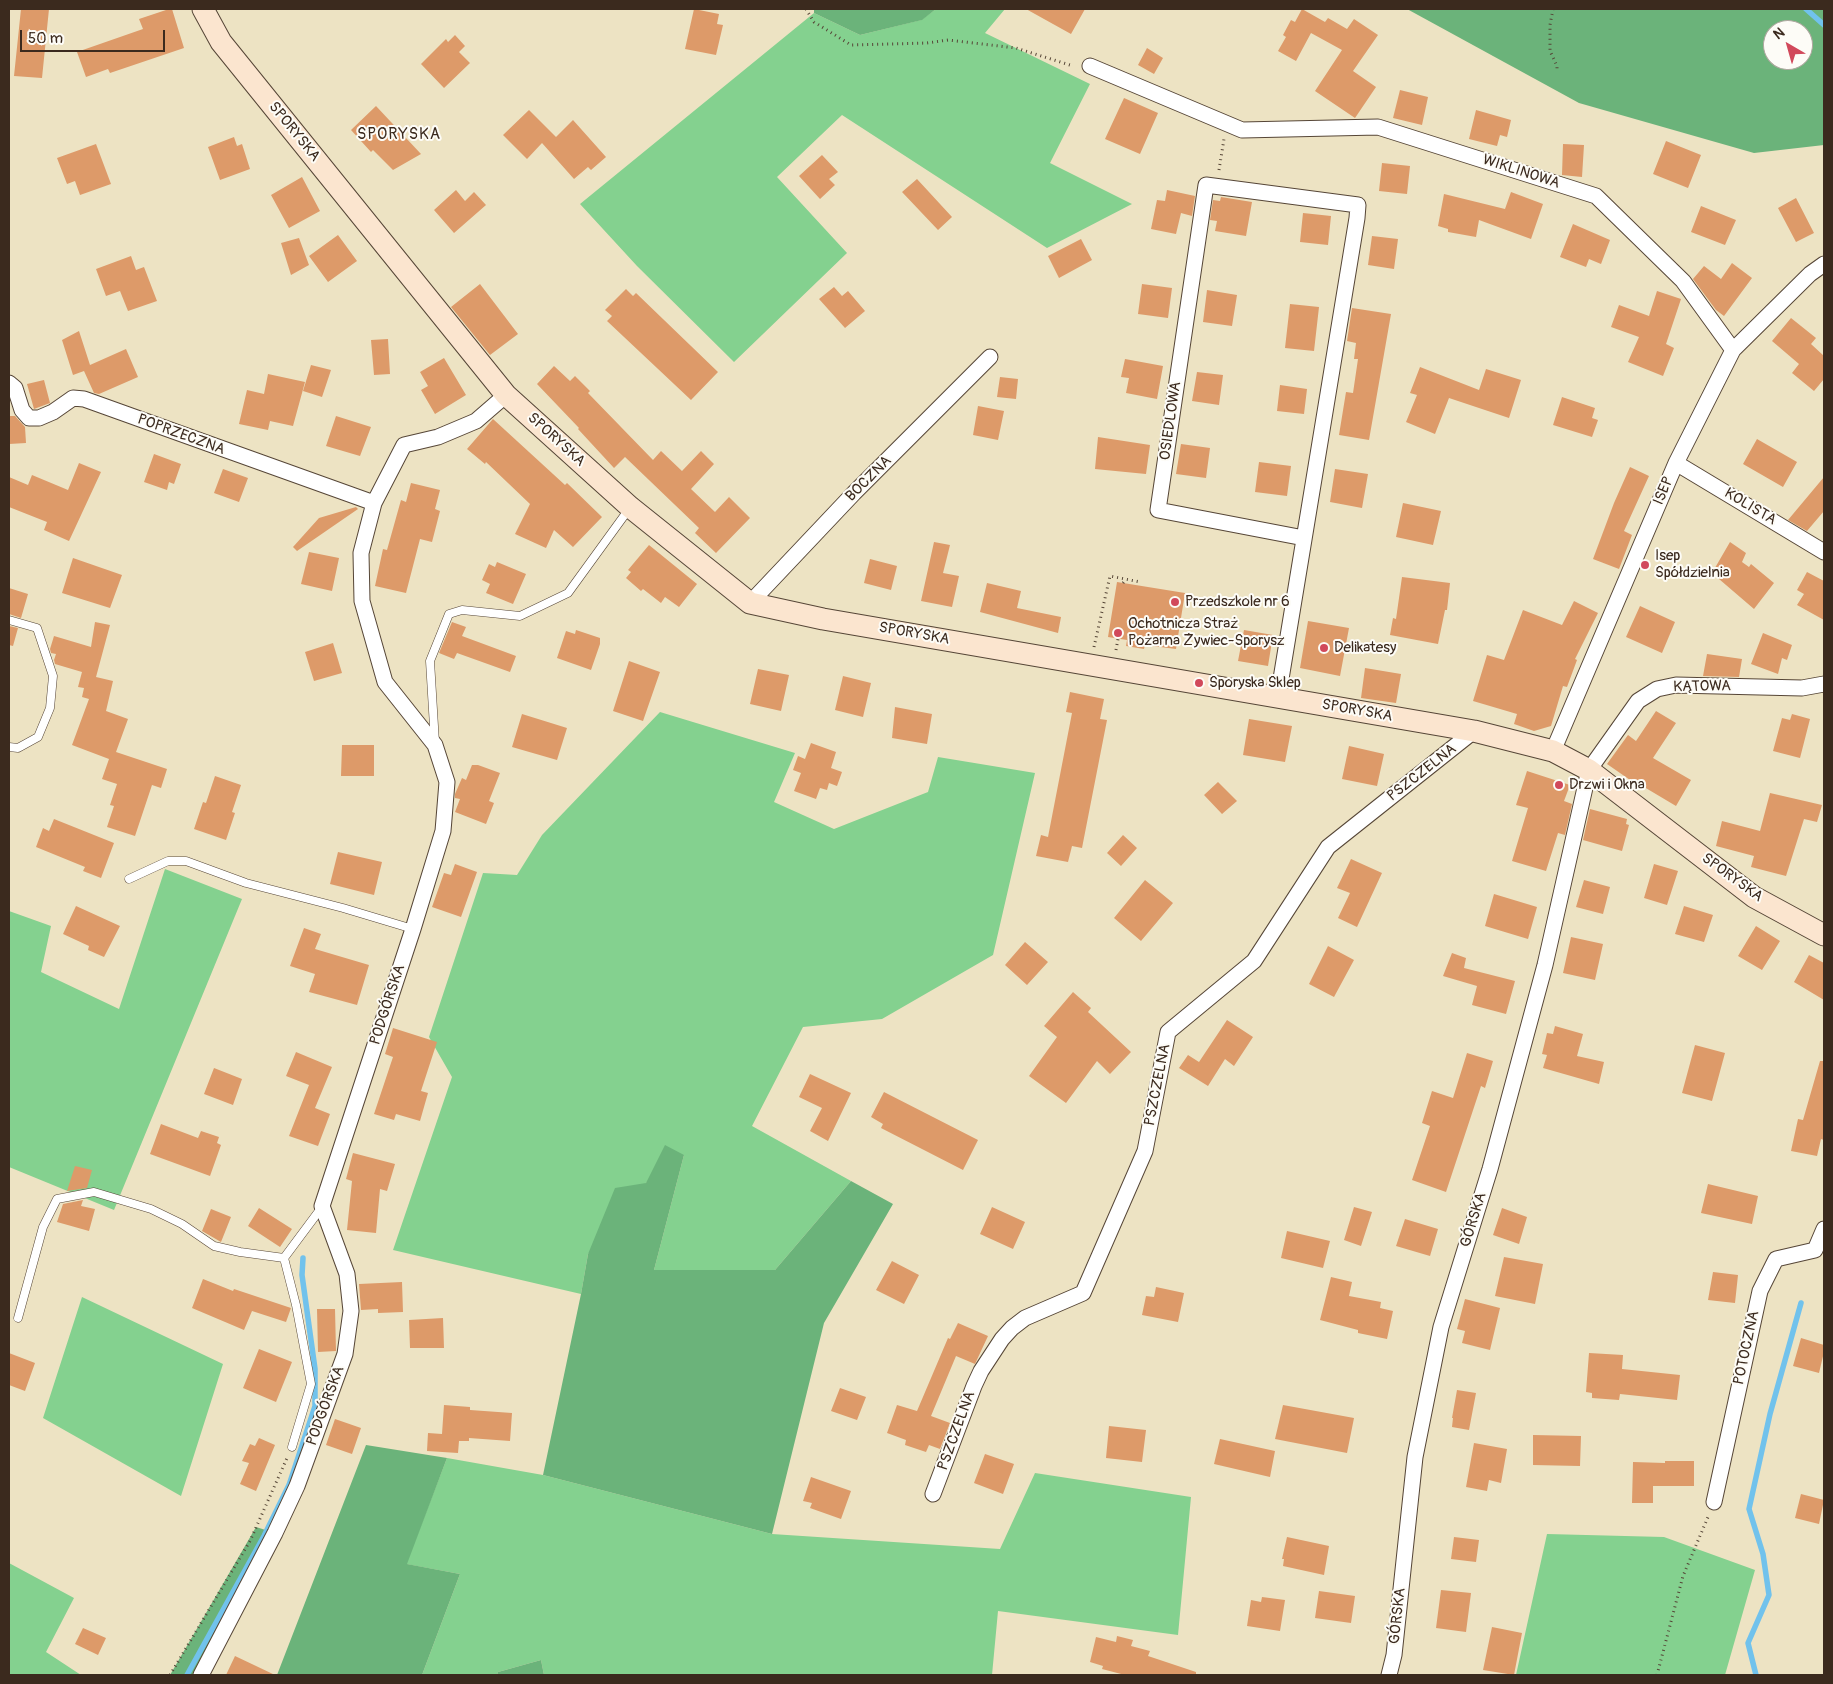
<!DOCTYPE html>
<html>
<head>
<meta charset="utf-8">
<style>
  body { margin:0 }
  #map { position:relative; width:1833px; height:1684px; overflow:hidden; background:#ede3c3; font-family:Pangolin,sans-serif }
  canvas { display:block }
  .frame { position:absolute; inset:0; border:10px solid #3b2a1e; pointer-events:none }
  .north { position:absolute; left:1763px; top:20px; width:50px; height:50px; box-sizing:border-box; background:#fdfcf7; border:1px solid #afa8a0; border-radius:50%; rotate:322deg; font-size:14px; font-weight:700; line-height:20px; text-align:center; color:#3b2a1e }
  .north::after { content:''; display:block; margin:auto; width:18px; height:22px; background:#d1495b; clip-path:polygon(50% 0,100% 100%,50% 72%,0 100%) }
  .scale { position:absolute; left:20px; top:30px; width:145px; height:22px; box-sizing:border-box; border:2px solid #3b2a1e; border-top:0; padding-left:6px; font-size:15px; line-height:18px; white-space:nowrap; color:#3b2a1e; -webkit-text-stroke:4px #fdfcf7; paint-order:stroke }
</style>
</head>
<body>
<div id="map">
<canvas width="1833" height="1684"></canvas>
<div class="frame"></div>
<div class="north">N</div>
<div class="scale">50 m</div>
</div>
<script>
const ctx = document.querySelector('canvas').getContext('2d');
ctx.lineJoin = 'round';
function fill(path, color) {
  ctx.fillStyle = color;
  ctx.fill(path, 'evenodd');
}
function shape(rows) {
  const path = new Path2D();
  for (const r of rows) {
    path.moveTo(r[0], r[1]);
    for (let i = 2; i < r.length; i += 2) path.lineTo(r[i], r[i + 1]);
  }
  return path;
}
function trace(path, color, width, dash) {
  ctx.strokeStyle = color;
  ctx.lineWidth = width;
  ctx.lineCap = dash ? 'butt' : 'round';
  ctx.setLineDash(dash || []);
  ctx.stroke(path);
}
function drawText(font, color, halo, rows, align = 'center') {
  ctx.font = font + ' Pangolin,sans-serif';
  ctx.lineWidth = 4;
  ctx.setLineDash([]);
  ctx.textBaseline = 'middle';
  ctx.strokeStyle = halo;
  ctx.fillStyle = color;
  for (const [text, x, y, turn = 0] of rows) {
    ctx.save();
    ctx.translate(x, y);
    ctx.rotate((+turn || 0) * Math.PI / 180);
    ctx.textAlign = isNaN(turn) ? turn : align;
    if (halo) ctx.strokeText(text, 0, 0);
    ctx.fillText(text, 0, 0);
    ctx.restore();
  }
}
const green = shape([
  [936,9,1005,9,985,33,1090,84,1050,163,1132,204,1047,248,842,115,777,177,847,253,734,362,637,266,580,204,814,13,860,35,921,20],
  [660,712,795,753,774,802,834,829,928,792,938,757,1035,773,993,955,882,1019,803,1027,752,1126,851,1181,775,1270,654,1270,684,1155,646,1183,588,1254,581,1294,393,1250,452,1077,429,1037,483,873,517,875,542,835],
  [165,869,242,899,114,1210,9,1167,9,911,51,926,41,972,119,1009],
  [82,1297,223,1364,181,1496,43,1418],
  [447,1458,543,1475,772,1534,1000,1549,1035,1473,1191,1497,1178,1635,998,1611,992,1675,544,1675,541,1660,498,1672,497,1675,422,1675,460,1574,406,1564],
  [1547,1534,1664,1537,1755,1570,1725,1675,1516,1675],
  [9,1563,74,1598,46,1652,81,1675,9,1675]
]);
const forest = shape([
  [814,9,936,9,922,20,860,35,814,13],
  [1407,9,1824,9,1824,145,1754,153,1579,103],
  [1773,30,1803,30,1803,60,1773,60],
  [665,1145,684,1155,654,1270,775,1270,851,1181,893,1204,824,1323,772,1534,543,1475,581,1294,588,1254,615,1188,646,1183],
  [366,1445,447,1458,407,1564,460,1574,422,1675,277,1675],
  [256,1527,275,1533,201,1675,170,1675],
  [541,1660,544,1675,497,1675,498,1672]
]);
const stream = shape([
  [1806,9,1824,25],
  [187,1675,264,1536,289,1485,315,1406,315,1369,302,1275,303,1258],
  [1756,1675,1748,1643,1769,1595,1763,1554,1749,1509,1770,1414,1801,1303]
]);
const building = shape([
  [21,9,49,9,42,78,14,76],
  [169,9,172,9,184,48,110,73,108,69,86,77,77,52,143,29,139,19],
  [694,9,719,14,717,24,723,25,716,55,685,49],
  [1026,9,1085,9,1071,34],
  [1302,9,1325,22,1328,18,1347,29,1354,19,1378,35,1353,71,1376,87,1355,118,1315,91,1342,50,1311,33,1296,61,1278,51,1286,37,1283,35,1291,20,1295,22],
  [455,35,465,46,459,52,470,63,444,88,421,64,446,39,448,42],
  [1147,48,1163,58,1154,74,1138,65],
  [1400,90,1428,97,1422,125,1393,118],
  [1124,98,1158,113,1140,154,1105,139],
  [376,106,421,154,393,170,373,150,371,152,351,130],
  [529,110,556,137,573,120,606,157,591,170,588,167,574,179,542,143,527,159,503,135],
  [1476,110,1511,120,1507,137,1500,135,1497,146,1469,139],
  [234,137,237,146,242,144,250,169,220,180,208,147],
  [1666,141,1701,155,1688,188,1653,174],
  [96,144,111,184,80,195,75,181,67,184,57,158],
  [1563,144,1584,145,1582,177,1562,175],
  [822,155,838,172,829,179,835,185,820,199,799,176],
  [1382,163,1410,166,1407,194,1379,191],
  [302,177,320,211,289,228,271,195],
  [917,179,952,217,938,230,902,192],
  [456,190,465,201,474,192,486,205,454,233,434,210],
  [1167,190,1195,196,1192,216,1181,213,1176,234,1151,229,1157,200,1165,201],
  [1511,192,1543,204,1531,239,1479,220,1476,237,1448,232,1448,229,1438,226,1444,194,1505,209],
  [1221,197,1252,202,1246,236,1215,231,1217,221,1210,220,1213,200,1220,201],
  [1796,198,1814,233,1796,242,1778,208],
  [1701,206,1736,220,1725,245,1691,232],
  [1303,213,1331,216,1328,245,1300,242],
  [1573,224,1610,240,1601,264,1589,259,1586,267,1560,257],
  [338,235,357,261,328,282,309,256],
  [1372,236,1398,239,1394,269,1368,265],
  [299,238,309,265,291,275,281,243],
  [1081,239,1092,260,1059,278,1048,256],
  [131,256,136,270,144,267,157,301,128,311,120,291,106,296,96,269],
  [1732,263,1752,278,1724,316,1716,310,1693,279,1704,266,1721,279],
  [480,284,518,334,490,355,451,307],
  [1142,284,1172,288,1168,318,1138,314],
  [834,287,842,296,848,291,865,311,845,328,819,299],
  [626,289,633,296,636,293,718,372,691,400,607,321,612,316,605,310],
  [1207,290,1237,295,1232,326,1203,322],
  [1657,291,1681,299,1666,344,1674,348,1663,376,1628,362,1639,337,1611,327,1619,305,1649,316],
  [1290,304,1319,307,1314,351,1285,348],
  [1352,308,1391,314,1369,440,1339,435,1346,392,1353,393,1358,359,1354,359,1356,343,1347,341],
  [1791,318,1816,338,1811,344,1824,356,1824,379,1814,391,1792,373,1799,364,1772,341],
  [79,331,90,365,126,349,138,377,99,394,94,393,84,371,73,375,62,340],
  [388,339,390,374,374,375,371,340],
  [444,358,466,395,435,414,421,390,428,386,420,372],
  [1125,359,1163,366,1157,399,1126,393,1129,378,1121,377],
  [311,365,331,370,322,397,303,391],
  [554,366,570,381,575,376,590,391,588,393,653,460,661,451,682,471,701,451,714,464,691,489,715,512,729,497,750,518,716,553,695,533,699,528,625,457,614,468,578,429,579,428,537,384],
  [1420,367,1479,390,1486,369,1521,380,1509,418,1449,398,1435,434,1406,422,1417,395,1410,393],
  [1197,372,1223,375,1219,405,1192,401],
  [268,374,305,382,293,426,270,421,268,430,239,424,247,390,264,394],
  [1000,377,1018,379,1016,399,997,397],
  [44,380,50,403,34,409,27,384],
  [1280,385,1307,389,1304,414,1277,411],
  [1562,397,1595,408,1592,418,1598,420,1592,437,1553,425],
  [978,406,1004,411,998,440,973,435],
  [9,416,15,416,25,427,26,443,9,444],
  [336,416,371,427,360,456,326,446],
  [493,419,565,485,567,483,602,517,573,547,554,530,546,548,515,534,530,504,486,462,485,464,467,449],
  [1098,437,1150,445,1146,474,1095,469],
  [1757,439,1797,462,1783,487,1743,464],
  [1181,444,1210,448,1206,478,1176,474],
  [154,454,181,464,174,484,169,482,167,490,144,482],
  [1259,462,1291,466,1287,496,1255,492],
  [79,463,101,472,69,541,44,530,47,522,9,507,9,477,28,485,32,475,68,490],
  [1630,467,1649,476,1624,531,1632,535,1619,569,1593,559,1614,503],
  [223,469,248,478,239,502,214,493],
  [1335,469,1368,474,1362,508,1330,502],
  [1824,477,1824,511,1807,531,1788,520],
  [411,483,440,490,435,509,440,511,432,542,420,539,406,593,375,586,383,549,387,550,401,500,406,502],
  [1403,503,1441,511,1433,545,1396,537],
  [356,507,358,509,297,551,293,547,319,518],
  [934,542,950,545,943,573,959,576,952,607,921,601],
  [1730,542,1746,553,1742,562,1749,567,1751,564,1774,583,1754,609,1712,573],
  [649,545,697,584,679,607,665,597,661,603,643,589,641,591,626,578,631,572,628,570],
  [309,552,339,558,332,591,301,584],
  [73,558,122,575,110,608,62,593],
  [870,559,897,566,891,590,864,583],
  [497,562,526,574,513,604,486,593,490,584,482,580,489,564,495,567],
  [1807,572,1824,581,1824,620,1797,605,1804,594,1797,590],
  [1402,577,1450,583,1447,610,1445,610,1438,644,1390,635,1393,618,1396,619],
  [1117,582,1185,593,1176,649,1145,645,1144,649,1126,646,1127,640,1108,637],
  [987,583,1021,591,1017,608,1061,617,1058,633,980,612],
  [9,588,28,594,21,618,9,614],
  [1574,601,1598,613,1575,659,1577,660,1567,687,1563,686,1551,726,1534,731,1514,724,1517,714,1473,701,1487,655,1504,660,1523,610,1562,625],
  [1640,606,1675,622,1662,653,1626,637],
  [1308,621,1349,628,1340,676,1300,668],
  [95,622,110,625,96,677,113,681,106,711,128,719,116,752,167,769,161,788,152,785,135,836,107,827,114,806,110,805,117,784,102,779,109,759,72,745,89,699,82,697,84,688,78,687,82,672,55,664,54,660,56,654,51,653,50,649,54,636,91,647],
  [452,622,466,627,462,636,516,656,510,672,457,653,454,659,439,653],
  [9,626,18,628,13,646,9,645],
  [576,630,600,638,600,644,591,670,557,658,566,631,575,634],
  [1244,630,1273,635,1268,666,1238,661],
  [1763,633,1792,645,1787,660,1782,658,1778,674,1751,664],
  [333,643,342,673,314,681,305,652],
  [1707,654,1742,659,1739,677,1703,676],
  [629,661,660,672,643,721,613,711],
  [1365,668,1401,674,1396,703,1361,698],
  [758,669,789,675,781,711,750,704],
  [843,676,871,683,863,717,835,710],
  [1070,692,1104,699,1100,719,1107,720,1082,848,1072,846,1068,862,1036,856,1041,835,1048,837,1072,713,1066,712],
  [895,707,932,714,927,744,892,738],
  [1656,711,1676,723,1653,758,1691,780,1676,806,1634,781,1633,782,1607,764,1628,735,1636,741],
  [522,714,567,728,557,760,512,747],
  [1792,714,1810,719,1800,758,1773,751,1782,718,1790,720],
  [1249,719,1292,726,1285,762,1243,755],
  [811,743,836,752,831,768,842,772,837,786,829,783,827,790,820,788,816,799,794,791,801,773,793,770,798,756,805,759],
  [342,745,374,745,374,776,341,776],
  [1349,746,1384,754,1377,786,1342,779],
  [472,765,478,765,500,773,489,801,494,803,486,824,455,812,460,799,455,798,455,794,462,778,466,780],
  [1527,771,1570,785,1564,801,1572,804,1565,835,1558,833,1546,871,1512,861,1528,808,1516,805],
  [215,776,241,785,232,812,235,813,226,840,194,829,203,802,206,803],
  [1218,782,1237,801,1222,814,1204,795],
  [1770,793,1822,805,1817,822,1804,819,1786,876,1751,867,1754,856,1716,846,1722,821,1760,831],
  [1590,809,1627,819,1626,824,1629,825,1622,851,1583,840],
  [54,819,114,843,101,878,83,871,85,867,36,847,43,828,49,831],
  [1123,835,1137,848,1121,866,1107,853],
  [338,852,382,862,374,895,330,884],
  [1351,859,1382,873,1357,927,1338,918,1350,893,1337,888],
  [455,864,477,872,461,917,432,907,444,873,451,875],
  [1654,864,1678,871,1667,905,1644,898],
  [1145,880,1173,903,1141,941,1114,918],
  [1584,880,1610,887,1603,914,1576,907],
  [1494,894,1537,907,1528,939,1485,926],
  [76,906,120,926,104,957,88,950,89,946,63,934],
  [1684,906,1713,915,1704,942,1675,934],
  [1756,926,1780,941,1762,970,1738,956],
  [304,928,321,934,315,949,369,965,357,1005,309,992,315,974,290,966],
  [1571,937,1603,944,1595,980,1563,973],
  [1025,942,1048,962,1027,985,1005,965],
  [1328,946,1354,960,1334,997,1309,984],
  [1452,953,1466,958,1464,968,1515,981,1506,1014,1472,1005,1477,986,1443,976],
  [1809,955,1824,963,1824,1000,1794,982],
  [1073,992,1091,1008,1088,1012,1131,1052,1110,1074,1097,1061,1066,1103,1029,1076,1057,1037,1044,1026],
  [1227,1020,1253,1037,1234,1066,1225,1059,1208,1086,1179,1068,1188,1055,1199,1062],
  [1555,1026,1583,1034,1577,1056,1604,1062,1599,1084,1543,1068,1547,1055,1542,1054,1547,1033,1553,1034],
  [393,1028,437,1042,421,1091,428,1093,420,1121,396,1114,394,1120,374,1114,393,1057,385,1054],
  [1695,1045,1725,1053,1712,1101,1682,1093],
  [296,1052,332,1067,315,1108,330,1114,318,1146,289,1136,309,1085,286,1076],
  [1467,1053,1493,1061,1485,1088,1481,1086,1446,1192,1412,1180,1430,1126,1422,1123,1432,1091,1453,1098],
  [1820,1061,1824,1061,1824,1140,1821,1139,1817,1156,1791,1151,1798,1119,1803,1120],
  [214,1068,242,1079,233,1105,204,1094],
  [810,1074,851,1093,828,1141,810,1131,822,1108,799,1097],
  [884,1092,978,1140,963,1170,881,1128,883,1124,871,1117],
  [161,1124,198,1138,201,1131,219,1137,217,1143,221,1145,210,1176,150,1154],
  [353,1153,395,1164,387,1191,380,1189,376,1233,347,1230,352,1181,346,1179],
  [75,1166,92,1170,87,1188,67,1191],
  [1708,1184,1758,1196,1752,1224,1701,1213],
  [83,1200,81,1206,95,1209,89,1231,57,1222,63,1204],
  [992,1207,1025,1222,1013,1249,980,1234],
  [1354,1207,1372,1212,1361,1246,1344,1240],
  [259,1208,292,1229,280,1247,248,1226],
  [1502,1208,1527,1217,1519,1244,1493,1235],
  [211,1209,231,1217,221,1242,202,1231],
  [1405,1219,1438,1229,1430,1256,1396,1246],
  [1287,1231,1330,1241,1323,1268,1281,1258],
  [1504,1257,1543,1264,1535,1304,1495,1296],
  [892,1261,919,1275,904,1304,876,1290],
  [1713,1272,1738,1275,1735,1303,1708,1300],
  [1331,1277,1352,1282,1349,1296,1381,1302,1380,1308,1393,1311,1387,1339,1358,1333,1358,1330,1320,1320],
  [203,1279,233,1291,234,1289,291,1308,286,1322,252,1311,244,1330,192,1308],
  [402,1282,403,1312,378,1313,378,1309,361,1310,359,1284],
  [1156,1287,1184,1293,1178,1322,1142,1315,1146,1296,1154,1297],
  [1465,1299,1500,1308,1490,1350,1462,1343,1465,1331,1457,1329],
  [317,1309,335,1309,336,1351,318,1352],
  [443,1318,444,1348,410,1348,409,1320],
  [958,1323,988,1336,975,1364,956,1356,931,1416,950,1423,940,1449,929,1445,926,1452,905,1445,906,1440,887,1433,897,1405,917,1411,948,1338,950,1339],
  [1801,1338,1824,1345,1824,1352,1819,1373,1793,1366],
  [259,1349,292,1362,276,1402,243,1388],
  [9,1353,35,1363,25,1391,9,1385],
  [1589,1353,1623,1355,1622,1369,1680,1375,1677,1400,1620,1394,1619,1400,1592,1398,1592,1393,1586,1392],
  [840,1388,866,1397,857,1420,831,1411],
  [1457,1390,1476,1393,1469,1430,1452,1427,1453,1418,1452,1418],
  [444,1405,470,1407,470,1410,512,1413,510,1441,469,1438,469,1441,459,1441,458,1453,427,1451,428,1433,442,1434],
  [1283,1405,1354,1418,1347,1453,1275,1439],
  [335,1419,361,1428,352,1454,326,1445],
  [1109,1426,1146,1430,1142,1462,1106,1458],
  [1533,1435,1581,1436,1580,1466,1533,1465],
  [259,1438,275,1445,256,1491,240,1484,249,1463,242,1461,250,1444,255,1446],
  [1220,1439,1275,1451,1270,1477,1214,1464],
  [1474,1443,1507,1449,1501,1483,1489,1480,1487,1491,1466,1487],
  [985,1454,1014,1464,1003,1494,974,1483],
  [1665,1461,1694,1461,1694,1486,1653,1486,1653,1503,1632,1503,1633,1462,1665,1463],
  [811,1477,851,1491,841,1519,810,1508,812,1503,803,1501],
  [1801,1494,1824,1500,1819,1524,1795,1518],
  [1287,1537,1329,1546,1324,1575,1283,1566,1284,1559,1282,1559],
  [1454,1537,1479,1540,1476,1562,1451,1559],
  [1441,1590,1471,1593,1466,1632,1436,1628],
  [1319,1591,1355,1596,1351,1623,1315,1618],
  [1262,1597,1285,1600,1280,1631,1247,1626,1251,1600,1261,1602],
  [1492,1627,1522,1633,1514,1675,1483,1670],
  [83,1628,106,1638,98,1655,75,1644],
  [1117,1636,1133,1640,1131,1646,1150,1651,1148,1656,1196,1672,1196,1675,1125,1675,1102,1669,1103,1666,1090,1662,1096,1637,1116,1642],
  [235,1656,275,1675,226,1675]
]);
const path = shape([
  [806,9,814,22,851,45,927,43,948,40,1016,48,1073,66],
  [1553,9,1550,25,1550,51,1557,66,1557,70],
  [1219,170,1224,139],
  [1123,583,1126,579],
  [1094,647,1110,576,1140,582],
  [1116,650,1118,639],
  [170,1675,250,1541,287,1458],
  [1657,1675,1683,1576,1708,1517]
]);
const lane = shape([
  [9,620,37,628,53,676,50,708,38,737,18,748,9,747],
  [435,743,430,661,449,614,462,610,520,616,568,593,629,509],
  [129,879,168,861,186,861,246,883,343,908,413,929],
  [284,1258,296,1305,311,1384,292,1447],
  [18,1318,43,1227,57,1199,94,1192,151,1209,182,1224,214,1246,240,1252,284,1258,322,1207]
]);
const street = shape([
  [1090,66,1242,130,1378,127,1596,196,1683,281,1733,350],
  [9,383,15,388,22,410,29,418,39,418,53,412,73,398,84,399,374,503],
  [1676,463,1824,552],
  [750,603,854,493,990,357],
  [1278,697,1357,218,1358,205,1206,185,1158,510,1304,538],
  [1553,751,1676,463,1733,350,1810,274,1824,264],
  [933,1494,974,1386,981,1371,1002,1339,1012,1328,1025,1318,1083,1293,1145,1151,1168,1032,1254,961,1328,847,1474,731],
  [1714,1502,1760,1291,1776,1259,1815,1250,1824,1229],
  [201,1675,275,1533,297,1486,345,1354,351,1311,347,1274,322,1206,413,929,443,831,447,782,435,745,385,682,362,601,361,553,374,503,404,445,438,437,476,421,506,395],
  [1389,1675,1394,1655,1415,1457,1441,1327,1490,1169,1545,965,1589,770,1638,701,1657,689,1676,685,1802,688,1824,684]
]);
const secondary = shape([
  [203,9,221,42,506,395,630,507,750,603,823,619,1474,731,1553,751,1589,770,1754,897,1824,935]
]);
const markers = [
  [1645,565,5,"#d1495b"],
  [1175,602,5,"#d1495b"],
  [1118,633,5,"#d1495b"],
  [1324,648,5,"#d1495b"],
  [1199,683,5,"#d1495b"],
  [1559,785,5,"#d1495b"]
];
const streetNames = [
  ["SPORYSKA",294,132,51],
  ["WIKLINOWA",1521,172,18],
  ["OSIEDLOWA",1171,421,-82],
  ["POPRZECZNA",181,435,20],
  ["SPORYSKA",556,440,42],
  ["BOCZNA",869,479,-45],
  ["ISEP",1664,491,-67],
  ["KOLISTA",1750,507,31],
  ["SPORYSKA",914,634,10],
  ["KĄTOWA",1702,687,-1],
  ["SPORYSKA",1357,711,10],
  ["PSZCZELNA",1422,773,-38],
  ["SPORYSKA",1732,878,36],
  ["PODGÓRSKA",388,1005,-72],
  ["PSZCZELNA",1158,1085,-79],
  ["GÓRSKA",1474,1220,-73],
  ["POTOCZNA",1747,1348,-78],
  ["PODGÓRSKA",326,1406,-70],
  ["PSZCZELNA",957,1431,-70],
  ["GÓRSKA",1398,1616,-84]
];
const poiNames = [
  ["Isep",1655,556],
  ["Spółdzielnia",1655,573],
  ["Przedszkole nr 6",1185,602],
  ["Ochotnicza Straż",1128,624],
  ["Pożarna Żywiec-Sporysz",1128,641],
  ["Delikatesy",1334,648],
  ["Sporyska Sklep",1209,683],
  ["Drzwi i Okna",1569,785]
];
const neighbourhoodNames = [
  ["SPORYSKA",399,135]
];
fill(green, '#84d18f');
fill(forest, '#6bb37a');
trace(stream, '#71c2ec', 5.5);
fill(building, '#dd9a69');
trace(lane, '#564637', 9);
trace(street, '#564637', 17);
trace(secondary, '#564637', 23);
trace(path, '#564637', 3, [1, 4]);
trace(lane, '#fff', 8);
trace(street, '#fff', 15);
trace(secondary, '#fbe5cf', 21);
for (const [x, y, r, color] of markers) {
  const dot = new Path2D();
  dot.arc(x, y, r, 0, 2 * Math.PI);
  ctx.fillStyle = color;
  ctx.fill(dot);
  trace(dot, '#fdfcf7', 2);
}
drawText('15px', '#3b2a1e', '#fdfcf7', streetNames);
drawText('15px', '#3b2a1e', '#fdfcf7', poiNames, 'left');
ctx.letterSpacing = '1px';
drawText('16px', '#3b2a1e', '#fdfcf7', neighbourhoodNames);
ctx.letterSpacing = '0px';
</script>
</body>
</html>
